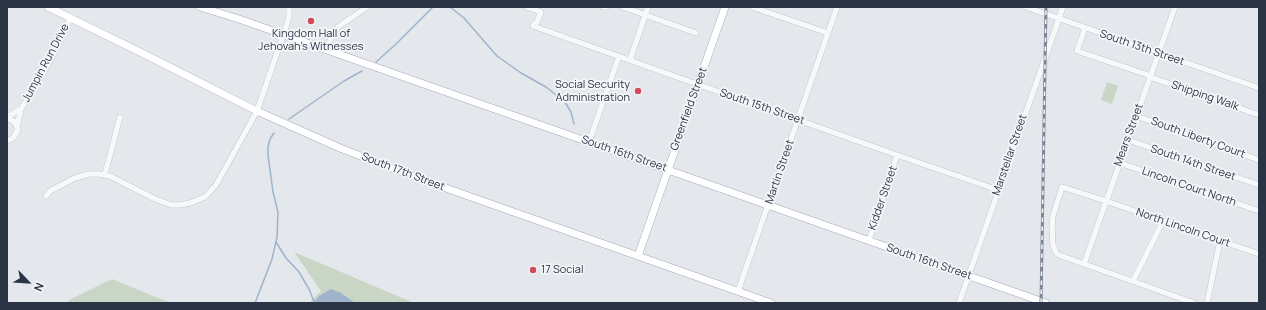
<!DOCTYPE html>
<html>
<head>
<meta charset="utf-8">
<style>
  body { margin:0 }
  #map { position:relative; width:1266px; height:310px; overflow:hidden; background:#e4e7ec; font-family:Manrope,sans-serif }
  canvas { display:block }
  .frame { position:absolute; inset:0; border:8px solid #2b3445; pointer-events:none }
  .north { position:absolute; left:8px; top:262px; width:40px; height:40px; -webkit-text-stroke:3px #f4f6f9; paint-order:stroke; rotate:115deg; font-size:11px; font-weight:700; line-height:16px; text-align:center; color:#2b3445 }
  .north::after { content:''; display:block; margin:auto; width:14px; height:18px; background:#2b3445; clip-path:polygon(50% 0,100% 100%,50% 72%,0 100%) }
</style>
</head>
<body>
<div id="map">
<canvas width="1266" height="310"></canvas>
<div class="frame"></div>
<div class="north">N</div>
</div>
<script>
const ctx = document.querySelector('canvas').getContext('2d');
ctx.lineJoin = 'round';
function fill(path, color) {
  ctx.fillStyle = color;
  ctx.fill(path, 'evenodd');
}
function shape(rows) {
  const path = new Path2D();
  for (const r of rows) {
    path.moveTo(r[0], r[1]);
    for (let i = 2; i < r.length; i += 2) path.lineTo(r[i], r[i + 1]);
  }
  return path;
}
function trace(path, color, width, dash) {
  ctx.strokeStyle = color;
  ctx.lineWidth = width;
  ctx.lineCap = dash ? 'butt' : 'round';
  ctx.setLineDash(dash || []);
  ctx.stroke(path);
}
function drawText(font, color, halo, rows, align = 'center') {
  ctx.font = font + ' Manrope,sans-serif';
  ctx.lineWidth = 3.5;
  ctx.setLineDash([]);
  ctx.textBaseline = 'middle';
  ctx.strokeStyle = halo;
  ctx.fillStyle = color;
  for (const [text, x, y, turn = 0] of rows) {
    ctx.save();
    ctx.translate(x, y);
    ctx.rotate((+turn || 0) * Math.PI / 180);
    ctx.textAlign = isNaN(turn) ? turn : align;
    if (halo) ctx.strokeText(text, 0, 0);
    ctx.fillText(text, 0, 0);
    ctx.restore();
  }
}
const green = shape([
  [1107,82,1118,86,1112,104,1101,100],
  [294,252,414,303,309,303,321,291],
  [112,279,168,302,170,303,68,303,69,300]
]);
const water = shape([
  [331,289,341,293,355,303,313,303,319,296]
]);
const stream = shape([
  [450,7,464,18,497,56,521,73,546,87,565,102,571,112,574,124],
  [376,62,396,44,433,7],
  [289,119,344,81,362,71],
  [276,242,286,258,299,272,310,291,314,302,313,303],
  [255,303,272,259,277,237,278,212,273,192,268,155,268,147,270,139,274,133]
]);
const minor = shape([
  [527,7,541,12,537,22,533,26,897,155,998,190],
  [603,7,606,7],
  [623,7,696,33],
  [752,7,828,33],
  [1026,7,1259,88],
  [1085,28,1077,51,1151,76],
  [326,50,332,36,338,27,367,7],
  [630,60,648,7],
  [1150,77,1259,115],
  [21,109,35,87,50,61,71,17],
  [1136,116,1259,160],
  [7,117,21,109,17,126],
  [7,118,15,122,18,130,13,138,7,141],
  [1128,140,1259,185],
  [589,142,619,56],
  [1120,163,1259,211],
  [105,174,120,117],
  [46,196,50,191,75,178,89,174,99,174,110,176,153,198,171,205,180,205,190,203,205,197,216,185,257,111,287,24,289,16,289,7],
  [869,240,897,155],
  [1084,264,1175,7],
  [1133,281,1163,221],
  [738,291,837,7],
  [959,303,1063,7],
  [1194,303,1059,255,1056,253,1053,245,1052,227,1053,216,1062,187,1106,201,1259,254],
  [1207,303,1220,241]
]);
const major = shape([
  [48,7,142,53,257,111,340,148,402,172,457,192,771,303],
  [200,7,239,19,1046,303],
  [638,256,725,7]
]);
const rail = shape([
  [1041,303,1046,7]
]);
const markers = [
  [311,21,4,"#d1495b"],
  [638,91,4,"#d1495b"],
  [533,270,4,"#d1495b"]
];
const poiNames = [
  ["Kingdom Hall of",311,34],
  ["Jehovah’s Witnesses",311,47],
  ["Social Security",630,85,"right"],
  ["Administration",630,98,"right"],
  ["17 Social",541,270,"left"]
];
const streetNames = [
  ["South 13th Street",1142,48,19],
  ["Jumpin Run Drive",46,63,-62],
  ["Shipping Walk",1205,96,19],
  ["South 15th Street",762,107,19],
  ["Greenfield Street",689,109,-70],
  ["Mears Street",1129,135,-70],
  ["South Liberty Court",1198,138,20],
  ["South 16th Street",624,154,19],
  ["Marstellar Street",1010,155,-71],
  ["South 14th Street",1193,163,19],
  ["South 17th Street",403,172,21],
  ["Martin Street",780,172,-71],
  ["Lincoln Court North",1189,187,19],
  ["Kidder Street",883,198,-71],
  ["North Lincoln Court",1183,228,19],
  ["South 16th Street",929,262,19]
];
fill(green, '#c9d6c5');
fill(water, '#9fb4cc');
trace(stream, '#9fb4cc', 1.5);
trace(minor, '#a9aeb7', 6);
trace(major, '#a3abb8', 8);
trace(minor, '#f7f8fa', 5.5);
trace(major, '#fff', 7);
trace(rail, '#7d8696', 3);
trace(rail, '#f4f6f9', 1.5, [4.5]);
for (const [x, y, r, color] of markers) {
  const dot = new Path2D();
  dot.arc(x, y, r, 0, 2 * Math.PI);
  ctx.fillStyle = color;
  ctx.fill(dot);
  trace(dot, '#f4f6f9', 1.5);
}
drawText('11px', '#2b3445', '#f4f6f9', poiNames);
drawText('11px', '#2b3445', '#f4f6f9', streetNames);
</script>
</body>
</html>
